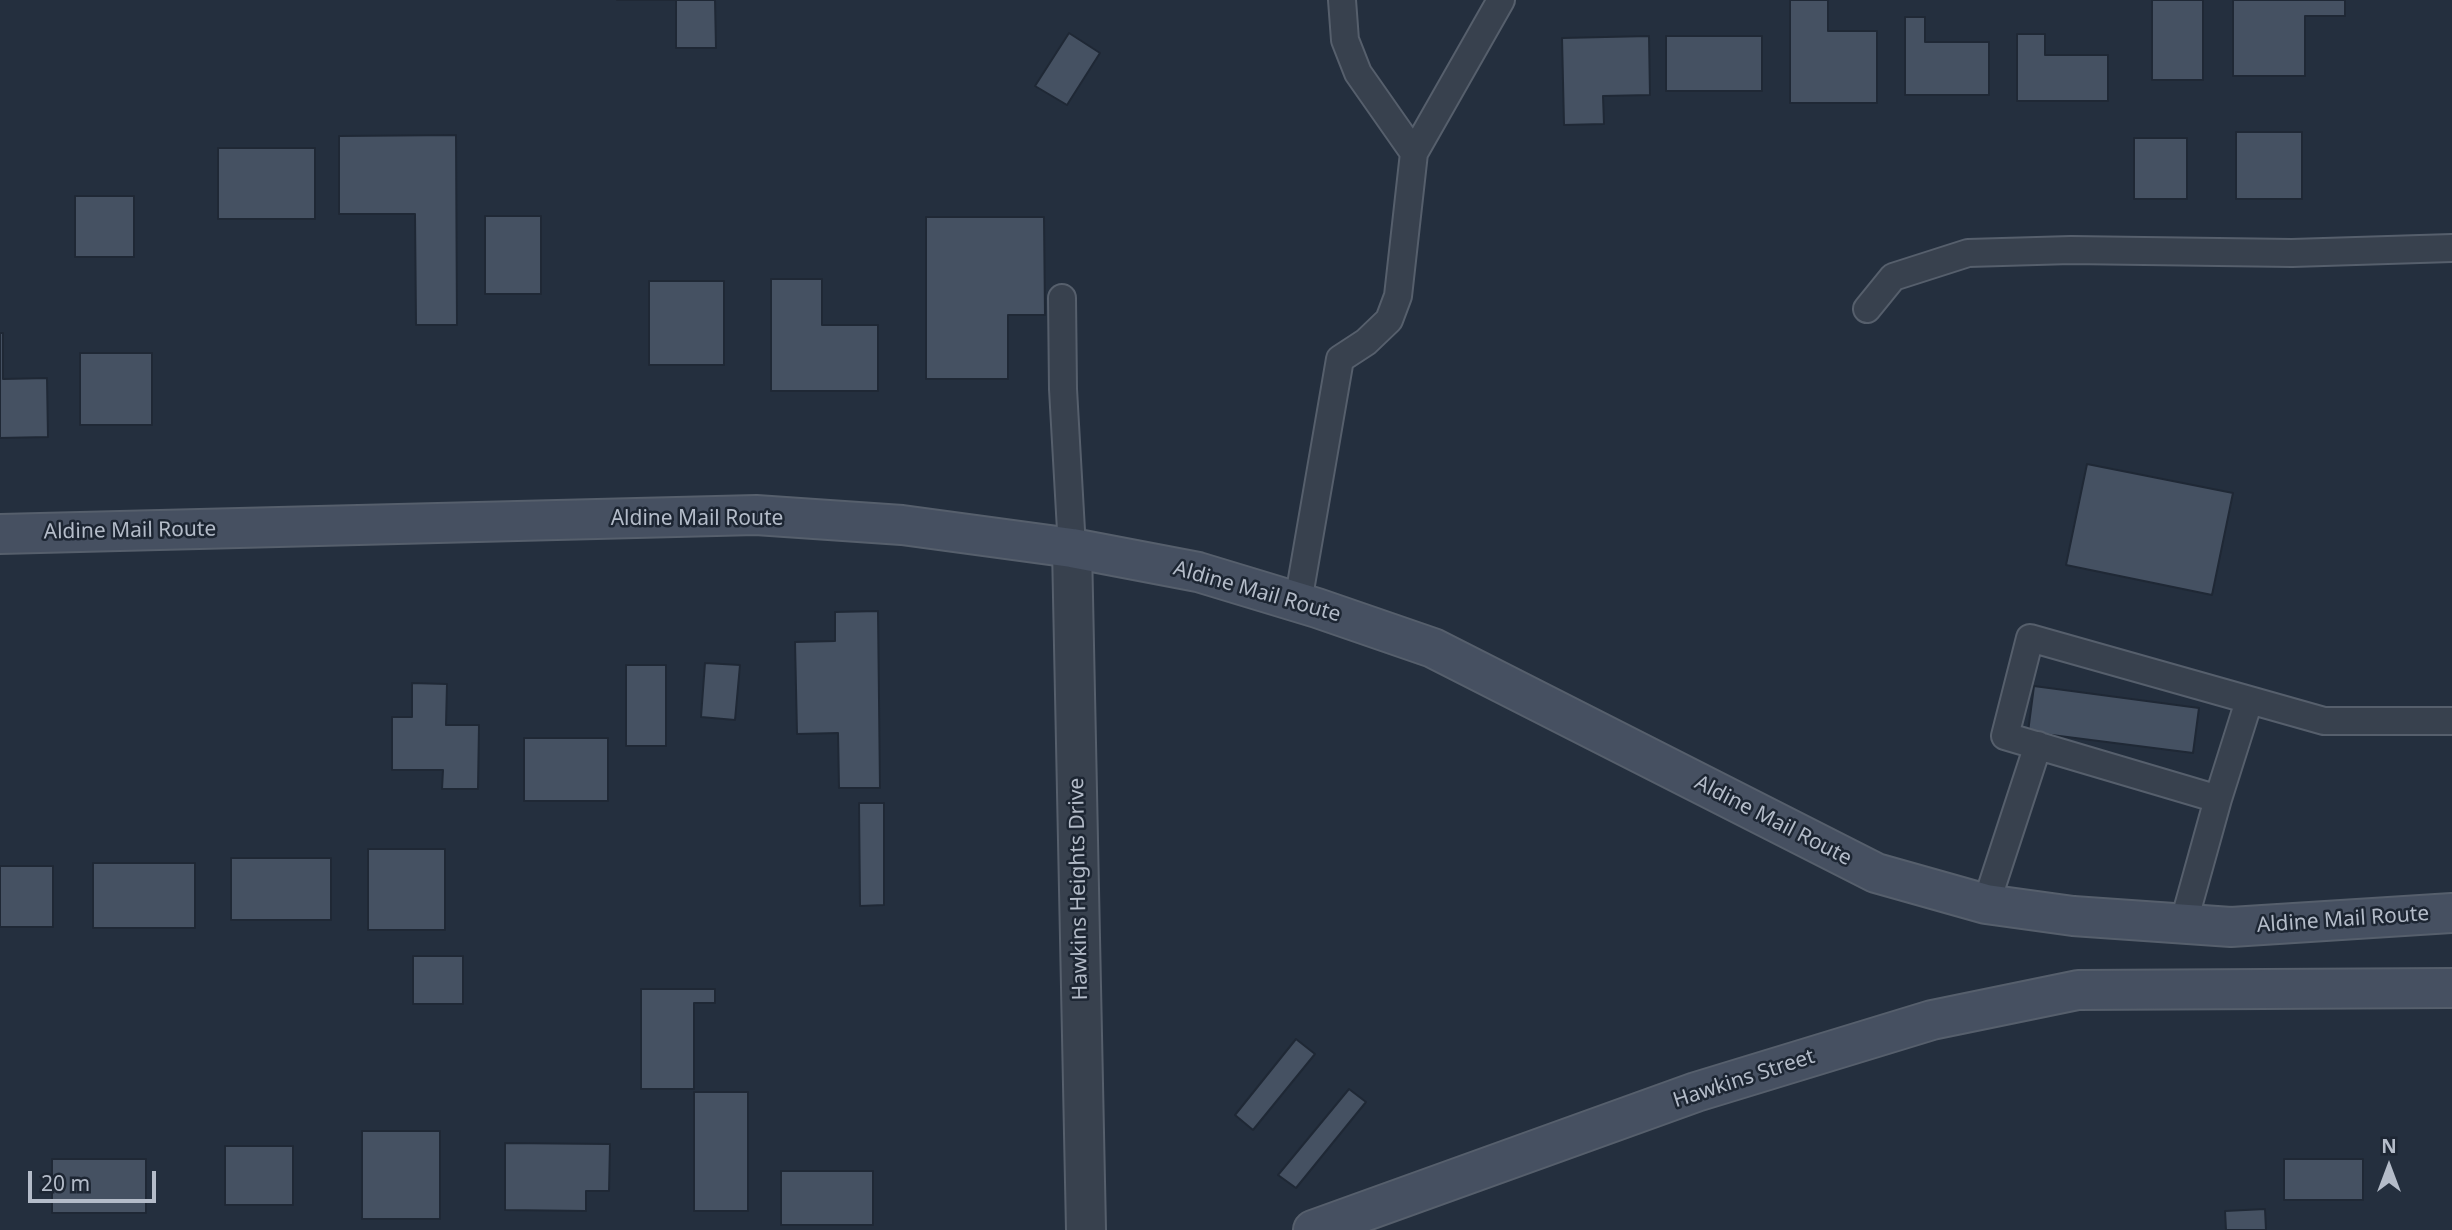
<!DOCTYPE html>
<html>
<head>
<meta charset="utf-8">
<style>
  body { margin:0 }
  #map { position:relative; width:2452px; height:1230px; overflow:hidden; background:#242f3e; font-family:"Noto Sans",sans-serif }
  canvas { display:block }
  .north { position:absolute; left:2354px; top:1132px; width:70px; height:70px; -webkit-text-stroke:5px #1d2633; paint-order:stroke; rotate:0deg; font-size:19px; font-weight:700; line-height:28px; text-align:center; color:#b4bcc9 }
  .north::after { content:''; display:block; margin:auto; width:24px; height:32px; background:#b4bcc9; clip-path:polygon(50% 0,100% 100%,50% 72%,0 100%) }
  .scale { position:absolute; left:28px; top:1171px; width:128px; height:32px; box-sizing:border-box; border:4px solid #b4bcc9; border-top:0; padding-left:9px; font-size:21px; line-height:24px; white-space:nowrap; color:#b4bcc9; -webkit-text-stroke:5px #1d2633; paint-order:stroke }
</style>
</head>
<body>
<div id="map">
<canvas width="2452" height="1230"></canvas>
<div class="north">N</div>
<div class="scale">20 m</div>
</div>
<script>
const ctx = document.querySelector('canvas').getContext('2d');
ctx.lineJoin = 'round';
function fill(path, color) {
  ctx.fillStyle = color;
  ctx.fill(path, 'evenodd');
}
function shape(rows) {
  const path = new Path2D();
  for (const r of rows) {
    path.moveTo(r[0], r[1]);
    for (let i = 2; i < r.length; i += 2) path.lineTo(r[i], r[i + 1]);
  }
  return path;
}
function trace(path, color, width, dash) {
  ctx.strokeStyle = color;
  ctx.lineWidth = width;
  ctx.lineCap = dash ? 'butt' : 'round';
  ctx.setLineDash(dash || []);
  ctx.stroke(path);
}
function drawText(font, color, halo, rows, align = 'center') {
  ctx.font = font + ' "Noto Sans",sans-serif';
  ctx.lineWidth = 5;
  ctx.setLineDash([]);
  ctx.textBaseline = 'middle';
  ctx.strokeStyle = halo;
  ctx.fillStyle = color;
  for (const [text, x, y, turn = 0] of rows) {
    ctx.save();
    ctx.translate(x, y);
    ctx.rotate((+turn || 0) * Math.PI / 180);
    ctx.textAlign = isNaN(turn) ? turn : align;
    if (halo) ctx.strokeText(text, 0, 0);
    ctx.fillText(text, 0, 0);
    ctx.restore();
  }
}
const building = shape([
  [617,0,715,0,716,48,676,48,676,0,617,0],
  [1790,0,1828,0,1828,31,1877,31,1877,103,1790,103,1790,0],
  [2152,0,2203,0,2203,80,2152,80,2152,0],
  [2233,0,2345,0,2345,16,2305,16,2305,76,2233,76,2233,0],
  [1905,17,1925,17,1925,42,1989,42,1989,95,1905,95,1905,17],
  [1069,33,1100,53,1067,105,1035,86,1069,33],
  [2017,34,2045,34,2045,55,2108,55,2108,101,2017,101,2017,34],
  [1649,36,1650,95,1603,96,1604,124,1564,125,1562,38,1649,36],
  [1666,36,1762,36,1762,91,1666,91,1666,36],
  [2236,132,2302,132,2302,199,2236,199,2236,132],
  [456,135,457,325,416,325,415,214,339,214,339,136,456,135],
  [2134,138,2187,138,2187,199,2134,199,2134,138],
  [218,148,315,148,315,219,218,219,218,148],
  [75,196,134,196,134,257,75,257,75,196],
  [485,216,541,216,541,294,485,294,485,216],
  [926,217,1044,217,1045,315,1008,315,1008,379,926,379,926,217],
  [771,279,822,279,822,325,878,325,878,391,771,391,771,279],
  [649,281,724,281,724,365,649,365,649,281],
  [0,333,3,333,3,379,47,378,48,437,0,438,0,333],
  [80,353,152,353,152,425,80,425,80,353],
  [2087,464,2233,493,2212,595,2066,565,2087,464],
  [878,611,880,788,839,788,838,733,797,734,795,642,835,641,835,612,878,611],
  [705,663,740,665,735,720,701,717,705,663],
  [626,665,666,665,666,746,626,746,626,665],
  [412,683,447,684,446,725,479,725,478,789,442,789,443,770,392,770,392,717,412,717,412,683],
  [2034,686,2199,708,2193,753,2028,732,2034,686],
  [524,738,608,738,608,801,524,801,524,738],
  [859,803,884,803,884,905,860,906,859,803],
  [368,849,445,849,445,930,368,930,368,849],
  [231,858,331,858,331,920,231,920,231,858],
  [93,863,195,863,195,928,93,928,93,863],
  [0,866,53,866,53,927,0,927,0,866],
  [413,956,463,956,463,1004,413,1004,413,956],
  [641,989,715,989,715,1003,694,1003,694,1089,641,1089,641,989],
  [1296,1039,1315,1054,1253,1130,1235,1115,1296,1039],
  [1349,1089,1366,1102,1296,1188,1278,1175,1349,1089],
  [694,1092,748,1092,748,1211,694,1211,694,1092],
  [362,1131,440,1131,440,1219,362,1219,362,1131],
  [505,1143,610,1144,609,1191,586,1191,586,1211,505,1210,505,1143],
  [225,1146,293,1146,293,1205,225,1205,225,1146],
  [52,1159,146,1159,146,1213,52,1213,52,1159],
  [2284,1159,2363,1159,2363,1200,2284,1200,2284,1159],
  [781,1171,873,1171,873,1225,781,1225,781,1171],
  [2265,1209,2266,1230,2226,1230,2225,1211,2265,1209]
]);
const lane = shape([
  [1414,153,1501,0],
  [1062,298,1063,389,1072,548],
  [1867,309,1893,277,1968,253,2071,250,2292,253,2452,248],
  [1298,602,1340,359,1366,342,1389,320,1398,296,1414,153,1358,73,1345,40,1342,0],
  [2249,701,2218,799,2005,736,2030,638,2324,721,2452,721],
  [1986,904,2038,745],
  [2183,925,2218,799]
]);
const street = shape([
  [1072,548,1086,1230]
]);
const secondary = shape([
  [0,534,756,515,902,525,1072,548,1198,572,1317,608,1433,648,1876,873,1986,904,2073,916,2231,927,2452,913],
  [1313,1230,1696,1092,1932,1020,2078,990,2452,988]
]);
const streetNames = [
  ["Aldine Mail Route",697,519],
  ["Aldine Mail Route",130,531,-1],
  ["Aldine Mail Route",1257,592,16],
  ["Aldine Mail Route",1773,821,27],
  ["Hawkins Heights Drive",1079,889,-91],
  ["Aldine Mail Route",2343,920,-4],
  ["Hawkins Street",1744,1079,-18]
];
fill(building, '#455162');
trace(building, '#1f2835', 2);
trace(lane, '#565f6c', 30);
trace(street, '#565f6c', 42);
trace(secondary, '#565f6c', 42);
trace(lane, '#38414e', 26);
trace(street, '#38414e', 38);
trace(secondary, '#465061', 38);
drawText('21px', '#b4bcc9', '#1d2633', streetNames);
</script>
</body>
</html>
